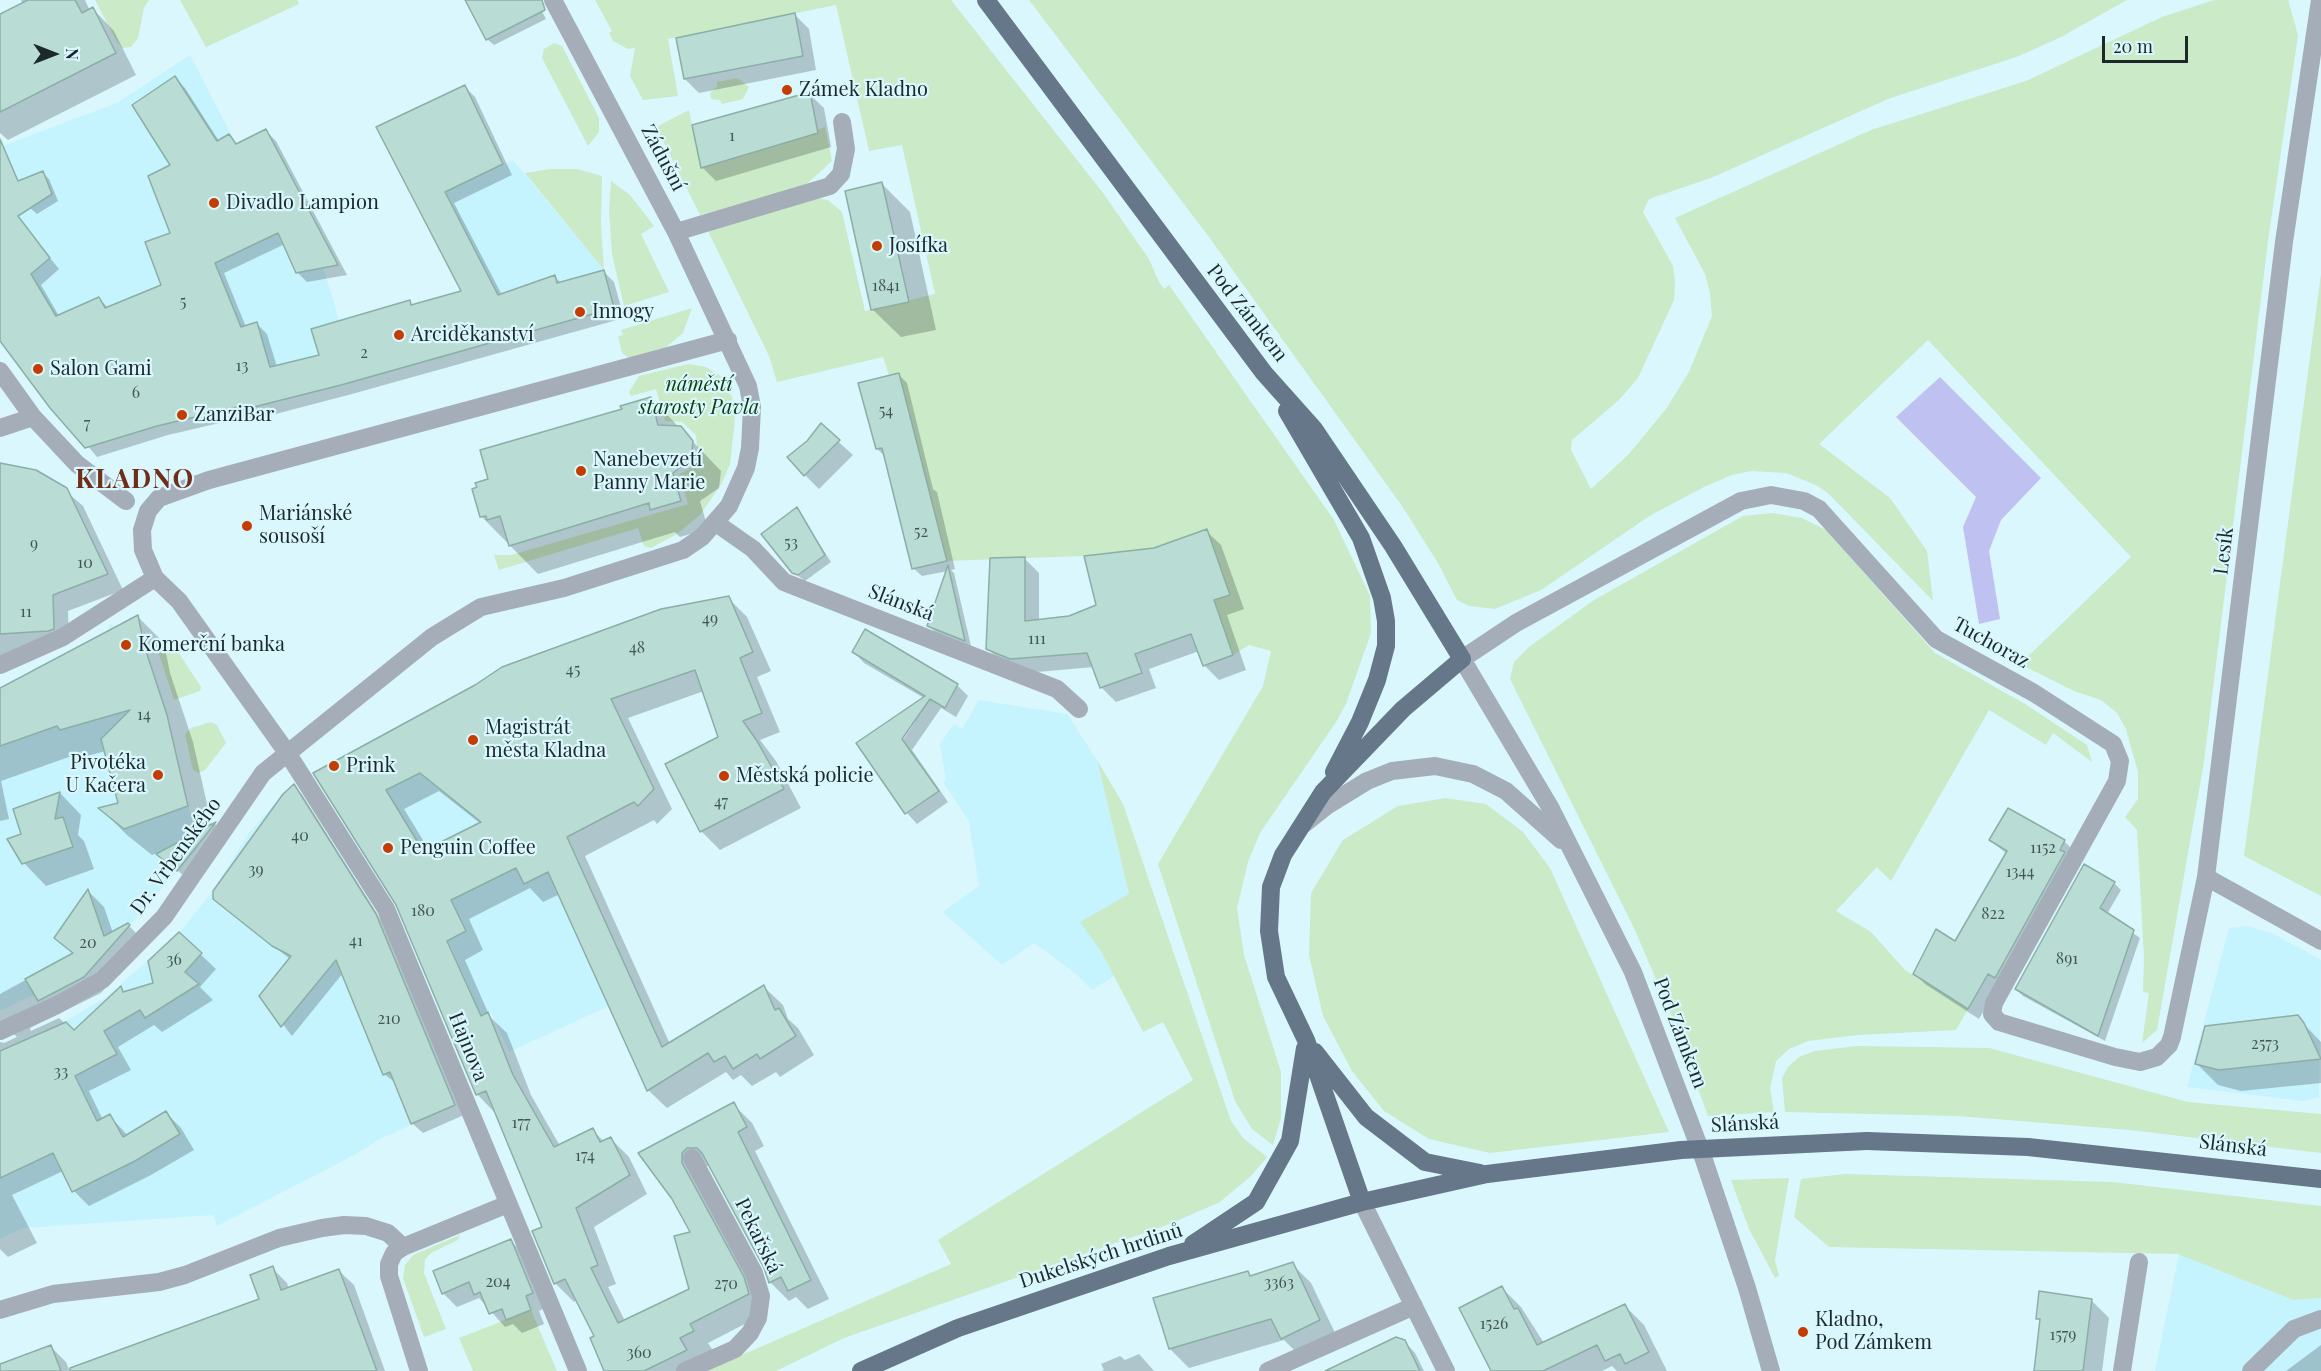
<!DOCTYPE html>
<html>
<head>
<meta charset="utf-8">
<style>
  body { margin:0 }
  #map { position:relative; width:2321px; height:1371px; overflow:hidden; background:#daf7fe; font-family:"Playfair Display",serif }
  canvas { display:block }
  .north { position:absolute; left:24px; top:24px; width:60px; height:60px; -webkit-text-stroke:4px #daf7fe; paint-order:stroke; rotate:90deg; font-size:16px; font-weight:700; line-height:24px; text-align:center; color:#1b292c }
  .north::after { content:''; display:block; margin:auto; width:21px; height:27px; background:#1b292c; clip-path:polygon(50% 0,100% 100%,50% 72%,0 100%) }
  .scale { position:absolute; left:2102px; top:36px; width:86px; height:27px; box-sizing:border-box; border:3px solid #1b292c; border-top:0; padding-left:8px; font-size:18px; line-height:21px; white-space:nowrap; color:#1b292c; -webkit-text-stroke:4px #daf7fe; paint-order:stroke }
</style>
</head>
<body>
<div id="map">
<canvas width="2321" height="1371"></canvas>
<div class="north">N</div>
<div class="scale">20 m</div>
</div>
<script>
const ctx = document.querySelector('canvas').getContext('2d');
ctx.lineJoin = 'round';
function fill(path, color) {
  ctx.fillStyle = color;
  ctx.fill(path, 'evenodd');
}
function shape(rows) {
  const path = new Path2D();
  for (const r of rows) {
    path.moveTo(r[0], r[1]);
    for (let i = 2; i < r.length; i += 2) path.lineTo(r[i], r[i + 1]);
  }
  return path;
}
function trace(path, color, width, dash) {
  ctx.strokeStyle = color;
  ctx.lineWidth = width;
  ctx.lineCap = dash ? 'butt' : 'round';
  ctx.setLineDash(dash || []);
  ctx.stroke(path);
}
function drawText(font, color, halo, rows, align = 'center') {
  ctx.font = font + ' "Playfair Display",serif';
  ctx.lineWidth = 4.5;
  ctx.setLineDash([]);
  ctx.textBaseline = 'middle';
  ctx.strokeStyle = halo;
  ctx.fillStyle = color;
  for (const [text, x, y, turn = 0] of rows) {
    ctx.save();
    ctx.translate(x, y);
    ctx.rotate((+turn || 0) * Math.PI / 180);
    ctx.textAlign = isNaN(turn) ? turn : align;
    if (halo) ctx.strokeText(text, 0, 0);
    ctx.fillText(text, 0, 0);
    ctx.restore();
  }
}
const built = shape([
  [190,55,236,144,295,272,323,267,357,380,238,411,236,407,158,426,85,448,50,408,0,341,0,147,117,103],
  [440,97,477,176,513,160,604,270,614,308,587,315,470,309,376,127],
  [129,618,136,618,163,704,167,708,163,710,199,846,92,968,0,1011,0,688,101,636,110,630,109,625,112,624,114,627,129,623],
  [979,700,1067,714,1097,760,1129,895,1101,950,1114,976,1092,990,1075,973,1034,943,1002,965,943,912,979,886,969,821,943,782,946,780,940,744,954,724,962,729],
  [421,715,439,754,530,831,609,1006,509,1052,490,1011,481,1016,365,745],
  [292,784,342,864,448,1108,380,1139,354,1155,217,1226,213,1215,23,1228,0,1239,0,1051,35,1038,105,998,180,932,212,892,249,833],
  [2248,926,2274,934,2321,960,2319,1097,2304,1101,2187,1087,2229,928],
  [2179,1254,2292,1300,2321,1298,2321,1371,2155,1371]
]);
const green = shape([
  [95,0,149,0,144,8,138,38,131,47,122,48,117,42],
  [180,0,297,0,299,4,206,47],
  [595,0,951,0,1103,193,1149,259,1159,282,1164,289,1169,285,1334,520,1370,596,1371,633,1346,704,1336,722,1260,833,1248,862,1237,908,1244,955,1281,1072,1281,1118,1273,1145,1252,1129,1235,1101,1158,864,1263,686,1271,651,1249,645,1233,655,1214,600,1230,594,1207,529,1137,554,947,561,899,373,889,375,883,357,777,382,769,356,706,227,818,198,828,200,842,212,865,311,935,294,902,145,869,151,836,5,668,39,678,96,643,100,630,76,635,48,628,49,613,41,609,33,612,31],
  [1029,0,2127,0,2061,37,2019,56,1888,99,1711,178,1649,199,1643,212,1673,266,1675,283,1674,300,1638,378,1619,400,1572,440,1571,450,1591,489,1628,455,1666,409,1689,372,1712,316,1710,293,1705,274,1675,218,1871,130,2026,81,2162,17,2214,0,2288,0,2298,35,2268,241,2204,762,2157,1030,2142,1043,2149,993,2143,992,2144,958,2137,830,2125,817,2138,799,2138,772,2126,729,2117,713,2101,700,2074,691,2020,664,2131,557,1928,340,1819,444,1890,498,1927,551,1933,601,1829,494,1816,485,1786,473,1751,471,1732,475,1704,487,1651,515,1541,590,1495,609,1469,606,1457,600,1438,563,1402,506,1209,237],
  [554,43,562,46,599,118,599,132,588,146,542,58,544,49],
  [738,78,749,87,743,99,722,104,720,100,711,99,710,93,717,87,717,82],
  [689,110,701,168,825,127,832,161,801,189,700,215,656,127],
  [550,169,577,169,602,176,601,224,604,270,525,173],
  [611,181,630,195,654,226,641,234,669,292,624,306,612,254,609,211],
  [2321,274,2321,896,2244,856],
  [692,308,683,333,665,348,629,358,622,353,618,336,623,335,621,330],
  [688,364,706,367,721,376,732,397,735,419,730,464,722,483,700,515,677,534,651,548,644,546,638,528,499,570,494,555,511,555,688,504,679,474,689,469,698,455,696,435,682,422,665,421,656,389,631,396,629,392,639,376],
  [1773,513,1802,518,1826,530,1935,653,2025,704,2087,745,2092,762,2053,733,2046,745,1989,710,1891,881,1877,867,1836,911,1871,932,1905,970,1968,1009,1956,1030,1858,1035,1808,1041,1789,1049,1776,1061,1770,1088,1774,1112,1708,1116,1673,1019,1634,928,1510,679,1514,662,1529,647,1594,600,1743,516],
  [173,644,201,687,200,691,174,700,159,654,163,646],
  [211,722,217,725,226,743,205,770,198,773,193,770,185,734,191,728],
  [1097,760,1123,804,1231,1121,1243,1138,1267,1157,1251,1176,1220,1202,1167,1225,844,1338,776,1371,705,1371,951,1264,938,1240,1193,1080,1163,1022,1143,1032,1101,951,1080,922,1129,894],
  [1445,798,1486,804,1523,832,1550,868,1669,1132,1490,1153,1429,1139,1384,1111,1352,1071,1323,1016,1309,955,1311,893,1343,840,1398,806],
  [1857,1046,1989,1048,2188,1102,2321,1114,2321,1153,2130,1130,1958,1116,1785,1112,1782,1078,1788,1067,1799,1057,1815,1051],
  [1845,1174,2113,1182,2321,1206,2321,1298,2293,1300,2178,1254,1829,1247,1794,1217,1801,1179],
  [1789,1178,1775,1260,1779,1276,1775,1278,1749,1229,1731,1180],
  [460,1235,458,1240,431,1253,425,1259,424,1273,446,1329,424,1337,403,1278,405,1265,413,1255],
  [531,1310,557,1371,473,1371,459,1338]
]);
const water = shape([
  [1940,377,2041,478,2001,520,1989,551,2000,619,1979,624,1963,527,1976,497,1896,417]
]);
const shadow = shape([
  [21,0,85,0,90,11,93,9,114,31,136,75,8,140,0,133,0,16,23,4],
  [467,0,536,0,546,19,494,45,487,39],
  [795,15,809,29,816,70,699,93,685,79],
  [175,78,185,88,219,141,229,136,238,145,266,131,276,141,347,275,307,282,297,272,285,244,224,273,246,327,257,324,267,334,277,367,320,356,409,302,413,306,463,291,378,127,465,87,475,97,512,175,454,203,502,295,555,277,561,283,604,272,614,282,624,318,352,394,249,421,245,417,168,435,97,457,0,339,0,218,21,223,59,269,41,285,59,316,99,298,109,309,163,286,172,233],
  [809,94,824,108,831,147,716,181,702,167],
  [43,173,49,179,58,201,37,214,30,208],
  [882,184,910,212,936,330,901,337,872,309],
  [898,374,907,383,933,489,937,492,955,569,951,570,954,573,971,646,935,632,928,625,948,571,922,576,913,568,886,457,877,449],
  [651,398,721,471,719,488,700,501,708,529,680,537,675,532,538,574,482,517,490,480],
  [821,426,853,455,819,489,805,475,808,442],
  [2,464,13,465,51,478,83,506,123,590,68,611,69,644,23,649,0,661,0,465],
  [797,509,831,562,805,581,793,572],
  [1206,531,1221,545,1244,609,1227,615,1246,670,1219,680,1204,665,1199,651,1149,669,1156,688,1116,702,1101,687,1094,667,1026,673,1002,663,987,648,1024,558,1039,573,1039,621,1070,617,1098,606,1154,549],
  [728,598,747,617,771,671,757,677,780,732,760,740,776,761,801,808,720,850,701,831,720,738,704,691,628,718,672,809,657,824,654,820,585,856,670,1044,764,987,783,1005,788,1019,798,1028,814,1055,780,1077,776,1072,752,1086,741,1075,733,1080,726,1072,667,1108,648,1090,560,894,543,902,530,888,469,919,483,950,465,960,490,1017,507,1033,531,1095,560,1146,593,1130,604,1142,611,1139,629,1157,647,1194,594,1227,616,1284,608,1287,625,1321,690,1290,693,1233,673,1198,640,1153,733,1104,752,1123,764,1146,755,1151,829,1299,808,1309,796,1297,789,1301,770,1282,765,1267,711,1166,706,1166,766,1313,708,1343,712,1349,700,1371,605,1371,596,1336,577,1300,574,1302,555,1283,544,1228,495,1113,477,1094,398,904,316,774],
  [439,791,481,824,429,850,404,809],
  [138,617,164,643,170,673,193,742,212,826,215,824,221,830,184,876,157,853,152,855,127,835,101,809,120,804,106,751,87,756,83,752,1,781,9,819,0,821,0,689],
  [854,652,957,685,968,696,956,717,941,708,912,750,948,802,917,824,907,813,858,743,924,698,864,663],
  [912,722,915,722,899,746,896,744],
  [294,786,303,796,385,926,464,1115,423,1133,413,1124,396,1083,384,1074,343,973,292,1036,261,996,290,959,215,899],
  [60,793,81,815,78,835,84,841,94,869,46,886,24,863,9,840,23,835],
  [2009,810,2065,842,2075,852,1979,1019,1925,984,1915,973,1955,943,2007,854,1990,840],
  [2114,883,2121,890,2107,914,2140,938,2105,1041,2023,996,2016,989],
  [88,891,104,907,113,933,128,925,145,942,101,993,30,1028,31,1031,59,1018,74,1032,121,988,126,993,155,984,179,934,216,969,200,987,213,1000,162,1032,154,1025,118,1047,131,1070,89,1091,103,1120,110,1116,128,1136,166,1113,181,1128,194,1150,151,1175,89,1206,74,1191,63,1171,12,1195,37,1243,8,1257,0,1249,0,1042,4,1043,17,1037,10,1030,0,1034,0,994,73,954,56,937],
  [2297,1017,2321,1042,2321,1083,2241,1091,2218,1085,2196,1063],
  [511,1241,525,1255,547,1307,539,1311,544,1324,522,1333,513,1324,505,1327,479,1298,457,1307,443,1293],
  [1292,1264,1311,1283,1338,1339,1301,1357,1284,1340,1189,1368,1170,1349,1248,1272,1252,1277],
  [272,1268,287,1283,289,1289,339,1271,354,1285,385,1371,33,1371,51,1347,66,1362,69,1370,261,1300],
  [1502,1288,1521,1307,1544,1343,1625,1306,1644,1325,1667,1371,1617,1371,1612,1366,1602,1371,1493,1371],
  [2091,1300,2109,1318,2102,1371,2035,1371,2041,1322,2038,1318],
  [1404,1341,1415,1353,1424,1371,1332,1371],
  [2321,1345,2321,1371,2286,1371],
  [1139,1354,1154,1371,1101,1371,1104,1370,1101,1364,1120,1356,1125,1360]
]);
const building = shape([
  [28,0,75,0,82,13,93,7,116,53,0,112,0,14,28,0],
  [465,0,542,0,545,10,486,40,465,0],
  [795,13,803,56,684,79,676,38,795,13],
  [175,76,217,141,229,134,236,144,266,129,338,265,296,273,278,233,215,263,241,327,257,322,270,367,319,355,311,329,410,300,411,305,461,291,376,127,465,85,503,164,445,192,498,295,555,275,557,283,604,270,614,308,341,385,238,411,237,407,157,426,85,448,50,408,0,341,0,139,18,181,43,171,52,194,18,216,50,258,31,274,56,316,99,297,105,308,161,285,145,242,170,233,148,176,170,165,132,105,175,76],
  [810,92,818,133,701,168,692,125,810,92],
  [882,182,909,302,871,310,845,191,882,182],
  [899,373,947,561,912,569,882,448,876,449,858,383,899,373],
  [651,397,658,425,681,426,693,441,691,459,673,473,681,501,650,510,649,503,509,546,500,516,487,520,486,516,480,517,472,489,477,487,475,483,488,479,480,450,622,409,620,406,651,397],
  [821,423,840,440,804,476,787,457,807,441,821,423],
  [0,463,36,470,67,488,108,574,53,595,54,629,48,631,0,634,0,463],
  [797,507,825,555,798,575,792,573,761,534,797,507],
  [1207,529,1230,595,1214,600,1233,655,1203,666,1191,634,1135,654,1142,673,1100,688,1087,653,1010,659,986,649,990,558,1025,557,1025,621,1069,616,1096,605,1084,556,1154,548,1207,529],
  [948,565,965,641,927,626,948,565],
  [729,596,753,652,740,658,762,713,743,721,757,741,784,789,700,832,665,764,718,737,695,670,611,699,654,789,638,806,634,802,567,837,662,1047,764,985,775,1010,779,1008,796,1036,760,1059,757,1054,733,1069,725,1056,714,1062,708,1053,647,1091,548,872,524,884,516,868,451,900,466,931,447,941,481,1016,488,1012,513,1075,554,1147,593,1128,600,1142,611,1137,630,1175,576,1208,598,1265,591,1268,618,1323,689,1289,674,1236,690,1232,672,1199,638,1153,734,1102,747,1127,738,1132,811,1280,788,1291,781,1277,769,1283,764,1268,702,1153,697,1148,687,1148,682,1153,682,1163,744,1277,749,1294,690,1324,694,1331,680,1338,687,1350,644,1371,604,1371,590,1338,594,1336,565,1279,554,1284,532,1231,542,1227,486,1091,476,1095,396,905,313,773,475,685,502,667,661,609,729,596],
  [420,773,481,822,423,851,386,790,420,773],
  [138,615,144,645,167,715,188,806,124,829,98,808,118,803,101,739,130,710,60,730,57,726,0,746,0,688,138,615],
  [865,629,958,684,945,708,930,699,902,739,939,791,905,814,856,743,925,696,852,652,865,629],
  [294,784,376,914,455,1105,411,1124,390,1072,383,1075,336,960,281,1027,259,996,291,956,272,946,213,899,213,891,283,794,294,784],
  [60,792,55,819,63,817,73,847,22,864,7,839,21,834,13,809,60,792],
  [2008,808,2065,840,2060,850,2065,852,1995,978,1988,974,1968,1009,1913,974,1936,929,1955,941,2007,851,1989,840,2008,808],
  [216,822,177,871,156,854,216,822],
  [2084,864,2115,882,2100,908,2134,930,2098,1036,2015,989,2084,864],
  [88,889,104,936,128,923,130,925,84,977,38,1001,25,979,73,953,54,938,88,889],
  [179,932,202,953,185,972,199,984,145,1018,140,1010,104,1031,117,1054,75,1076,97,1121,110,1114,123,1137,166,1111,180,1134,135,1161,72,1192,53,1153,0,1178,0,1051,66,1022,74,1030,121,986,123,992,153,983,148,961,179,932],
  [2298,1015,2304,1023,2321,1059,2219,1070,2195,1064,2205,1026,2298,1015],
  [511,1239,533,1293,526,1296,531,1310,506,1320,502,1309,489,1314,480,1292,474,1295,469,1282,442,1294,433,1271,511,1239],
  [1293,1262,1320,1320,1281,1339,1271,1319,1169,1349,1153,1298,1248,1271,1250,1276,1293,1262],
  [273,1266,281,1290,339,1269,377,1371,70,1371,70,1368,259,1299,250,1275,273,1266],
  [1502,1286,1514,1309,1518,1308,1537,1345,1625,1304,1649,1352,1625,1364,1620,1354,1605,1361,1597,1345,1543,1371,1491,1371,1459,1308,1502,1286],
  [2039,1291,2092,1299,2083,1371,2034,1371,2040,1319,2036,1319,2039,1291],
  [1396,1337,1405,1340,1420,1371,1325,1371,1396,1337],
  [51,1345,61,1371,0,1371,0,1364,51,1345]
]);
const minor = shape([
  [676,232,830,186,841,174,846,149,842,122],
  [0,371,33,417,77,464,126,501],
  [0,428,33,417],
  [716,523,753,549,784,582,1057,689,1079,709],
  [0,665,63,637,155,578],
  [1304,824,1328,805,1367,781,1392,771,1435,766,1473,774,1506,791,1561,840],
  [2206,877,2321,941],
  [0,1031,57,1005,102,980,164,917,263,773,432,637,481,607,564,588,683,550,702,537,729,506,746,468,750,448,752,407,748,386,676,232,553,0],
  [1362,1202,1446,1371],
  [403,1247,394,1253,389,1264,389,1276,419,1371],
  [0,1310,53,1294,159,1282,185,1275,279,1238,322,1228,344,1225,366,1226,388,1233,403,1247,508,1204],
  [578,1371,386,909,288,754,179,601,155,578,143,550,142,530,148,511,159,498,209,480,728,340],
  [685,1371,735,1349,750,1333,758,1318,761,1296,754,1273,692,1158],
  [1268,1371,1414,1306],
  [1771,1371,1747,1288,1703,1157,1633,972,1550,807,1462,659,1516,623,1741,501,1771,495,1804,501,1819,509,1936,639,2034,693,2113,744,2120,761,2117,781,1994,1003,1992,1014,1999,1022,2115,1057,2140,1062,2157,1057,2169,1045,2172,1037,2206,877,2284,242,2320,0],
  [2122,1371,2139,1262],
  [2251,1371,2294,1329,2321,1319]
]);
const major = shape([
  [986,0,1264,373,1314,429,1393,546,1462,659,1403,709,1323,792,1283,855,1271,887,1269,931,1276,977,1306,1040,1362,1202],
  [1287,411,1361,538,1382,598,1386,621,1386,646,1377,680,1360,722,1334,772],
  [1315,1052,1366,1117,1425,1162,1480,1173],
  [1867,1141,2028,1147,2321,1179],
  [1193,1244,1256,1202,1290,1141,1305,1048],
  [861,1371,958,1328,1169,1256,1362,1202,1487,1174]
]);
const majorBridge = shape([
  [1487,1174,1681,1150,1867,1141]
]);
const markers = [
  [787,90,6,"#c33c00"],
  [214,203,6,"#c33c00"],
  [877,246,6,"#c33c00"],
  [580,312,6,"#c33c00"],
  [399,335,6,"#c33c00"],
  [38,369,6,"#c33c00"],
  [182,415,6,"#c33c00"],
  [581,471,6,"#c33c00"],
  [247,526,6,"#c33c00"],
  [126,645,6,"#c33c00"],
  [473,740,6,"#c33c00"],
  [334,766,6,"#c33c00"],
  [158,775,6,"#c33c00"],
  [724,776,6,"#c33c00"],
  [388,848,6,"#c33c00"],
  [1803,1332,6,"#c33c00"]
];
const numberNames = [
  ["1",732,136],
  ["1841",886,286],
  ["5",183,302],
  ["2",364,353],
  ["13",242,366],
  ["6",136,393],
  ["54",886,411],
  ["7",87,424],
  ["52",921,532],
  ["53",791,543],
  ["9",34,544],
  ["10",85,563],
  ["11",26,612],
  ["49",710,619],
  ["111",1037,639],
  ["48",637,648],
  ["45",573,670],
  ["14",144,715],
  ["47",721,802],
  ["40",300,836],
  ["1152",2043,848],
  ["39",256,870],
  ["1344",2020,872],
  ["180",423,911],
  ["822",1993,914],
  ["41",356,941],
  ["20",88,943],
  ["891",2067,959],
  ["36",174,960],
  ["210",389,1019],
  ["2573",2265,1044],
  ["33",61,1072],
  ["177",521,1123],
  ["174",585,1156],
  ["204",498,1282],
  ["3363",1279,1283],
  ["270",726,1284],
  ["1526",1494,1324],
  ["1579",2063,1335],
  ["360",639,1353]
];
const poiNames = [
  ["Zámek Kladno",799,90],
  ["Divadlo Lampion",226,203],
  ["Josífka",889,246],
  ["Innogy",592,312],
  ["Arciděkanství",411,335],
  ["Salon Gami",50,369],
  ["ZanziBar",194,415],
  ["Nanebevzetí",593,460],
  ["Panny Marie",593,483],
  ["Mariánské",259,514],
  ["sousoší",259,537],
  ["Komerční banka",138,645],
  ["Magistrát",485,728],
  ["města Kladna",485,751],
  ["Pivotéka",146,763,"right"],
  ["U Kačera",146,786,"right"],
  ["Prink",346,766],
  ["Městská policie",736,776],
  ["Penguin Coffee",400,848],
  ["Kladno,",1815,1320],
  ["Pod Zámkem",1815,1343]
];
const streetNames = [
  ["Zádušní",663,158,62],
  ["Pod Zámkem",1247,313,52],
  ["Lesík",2224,551,-83],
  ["Slánská",901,603,21],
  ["Tuchoraz",1991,643,29],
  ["Dr. Vrbenského",176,856,-54],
  ["Pod Zámkem",1680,1033,69],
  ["Hajnova",468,1047,68],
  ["Slánská",1745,1124,-3],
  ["Slánská",2233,1146,7],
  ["Pekařská",758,1236,64],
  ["Dukelských hrdinů",1101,1256,-18]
];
const parkNames = [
  ["náměstí",699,385],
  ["starosty Pavla",699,408]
];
const districtNames = [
  ["KLADNO",135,480]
];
fill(built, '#c5f3fe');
fill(green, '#caeac8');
fill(water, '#bfc1f0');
fill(shadow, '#0003');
fill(building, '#b9ddd4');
trace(building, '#8baea5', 1.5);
trace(minor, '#a5aeb8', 18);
trace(major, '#657788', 18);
trace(majorBridge, '#657788', 18);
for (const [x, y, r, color] of markers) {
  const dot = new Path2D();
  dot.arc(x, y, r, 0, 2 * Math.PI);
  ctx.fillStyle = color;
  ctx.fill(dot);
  trace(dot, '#daf7fe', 2);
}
drawText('16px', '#425656', null, numberNames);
drawText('20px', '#1b292c', '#daf7fe', poiNames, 'left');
drawText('20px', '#1b292c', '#daf7fe', streetNames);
drawText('italic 20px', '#0d400d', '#daf7fe', parkNames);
ctx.letterSpacing = '1.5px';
drawText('bold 26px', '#702e19', '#daf7fe', districtNames);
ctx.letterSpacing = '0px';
</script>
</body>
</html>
